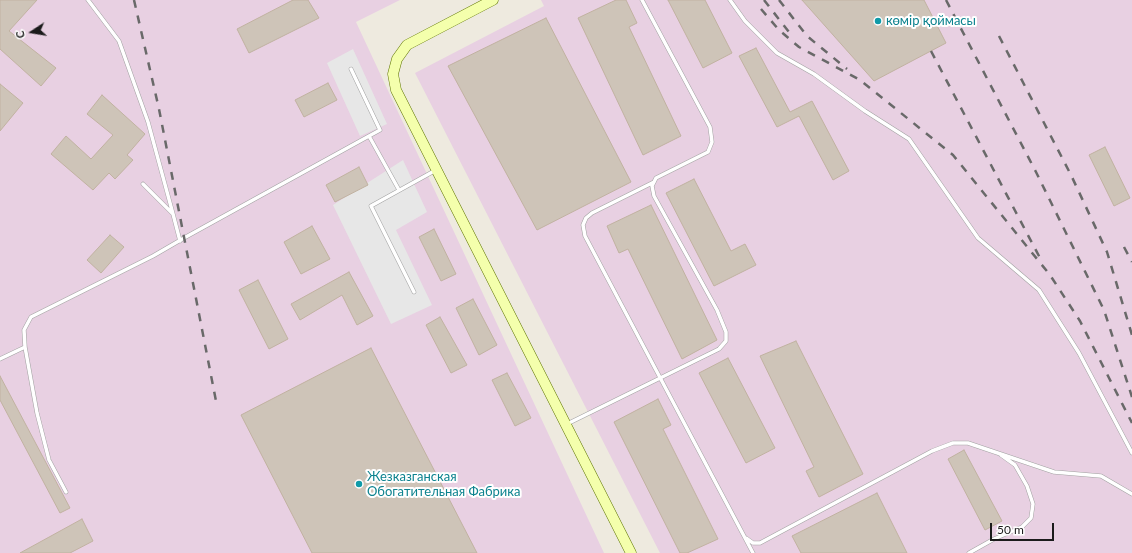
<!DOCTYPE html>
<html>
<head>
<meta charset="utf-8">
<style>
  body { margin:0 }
  #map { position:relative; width:1132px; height:553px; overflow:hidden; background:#eeeadf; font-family:Lato,sans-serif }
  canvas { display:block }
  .north { position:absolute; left:12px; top:12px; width:40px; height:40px; -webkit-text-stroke:3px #fff; paint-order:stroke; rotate:258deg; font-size:11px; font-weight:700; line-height:16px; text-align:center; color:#1b1b1b }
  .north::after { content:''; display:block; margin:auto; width:14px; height:18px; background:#1b1b1b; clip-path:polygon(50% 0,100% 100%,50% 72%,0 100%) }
  .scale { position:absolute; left:990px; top:523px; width:64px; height:18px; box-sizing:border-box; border:2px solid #1b1b1b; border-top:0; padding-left:5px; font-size:12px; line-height:14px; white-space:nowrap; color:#1b1b1b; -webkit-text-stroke:3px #fff; paint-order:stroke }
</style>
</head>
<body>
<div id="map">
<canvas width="1132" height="553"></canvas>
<div class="north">С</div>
<div class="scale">50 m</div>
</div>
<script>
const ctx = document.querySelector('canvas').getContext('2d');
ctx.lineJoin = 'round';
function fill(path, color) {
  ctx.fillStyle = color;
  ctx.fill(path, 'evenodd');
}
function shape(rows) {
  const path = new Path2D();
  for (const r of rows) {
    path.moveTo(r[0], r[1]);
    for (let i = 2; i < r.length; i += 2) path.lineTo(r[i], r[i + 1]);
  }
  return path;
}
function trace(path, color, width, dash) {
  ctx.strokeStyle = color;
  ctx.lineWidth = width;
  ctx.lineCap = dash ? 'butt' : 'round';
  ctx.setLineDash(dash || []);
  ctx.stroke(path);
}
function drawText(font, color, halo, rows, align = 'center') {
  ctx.font = font + ' Lato,sans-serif';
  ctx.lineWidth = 4;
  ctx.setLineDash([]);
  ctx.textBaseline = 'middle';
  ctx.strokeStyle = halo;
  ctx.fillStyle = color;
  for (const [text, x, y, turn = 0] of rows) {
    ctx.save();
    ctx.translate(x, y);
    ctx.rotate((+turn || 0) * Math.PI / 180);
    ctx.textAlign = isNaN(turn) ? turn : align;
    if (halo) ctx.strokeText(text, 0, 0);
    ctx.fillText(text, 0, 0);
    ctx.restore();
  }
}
const industrial = shape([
  [0,0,400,0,356,22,604,553,0,553],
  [541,0,1132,0,1132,553,660,553,415,73,544,6]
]);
const parking = shape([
  [353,49,387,124,360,136,327,63],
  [403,160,427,212,396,230,432,305,391,324,333,205]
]);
const building = shape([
  [0,0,37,0,9,31,56,68,41,86,0,49,0,0],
  [293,0,308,0,319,18,249,53,237,29,293,0],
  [616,0,626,0,637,23,629,27,681,136,643,155,578,18,616,0],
  [668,0,705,0,732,53,703,68,668,0],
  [802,0,924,0,946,43,874,81,802,0],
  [546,18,631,182,537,230,448,66,546,18],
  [756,48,790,112,812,101,849,171,833,180,799,116,777,127,739,56,756,48],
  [328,83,337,100,304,117,295,100,328,83],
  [0,84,23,103,0,131,0,84],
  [102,95,145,134,127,155,133,160,115,179,109,173,93,190,51,154,66,136,91,159,113,135,87,114,102,95],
  [1105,147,1130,198,1114,206,1089,155,1105,147],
  [359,167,368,185,335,202,326,185,359,167],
  [694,179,731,251,745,244,756,265,714,286,666,193,694,179],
  [651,205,717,340,682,359,628,249,619,253,607,226,651,205],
  [312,226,330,259,301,274,284,242,312,226],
  [434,229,456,274,441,281,419,237,434,229],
  [110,235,124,247,101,273,87,260,110,235],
  [349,272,373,316,357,325,342,295,300,320,291,304,349,272],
  [258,280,288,339,269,349,239,290,258,280],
  [473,299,497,345,479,355,456,308,473,299],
  [440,317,467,365,451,373,426,325,440,317],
  [796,341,863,474,819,497,806,471,814,467,760,356,796,341],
  [371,348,477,553,312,553,241,415,371,348],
  [728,358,775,448,746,463,699,373,728,358],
  [507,373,531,418,515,426,492,380,507,373],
  [0,376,70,508,60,513,0,400,0,376],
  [658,399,671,425,663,429,718,539,687,553,680,553,614,422,658,399],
  [964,450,1002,521,985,530,948,459,964,450],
  [877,493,907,553,801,553,792,536,877,493],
  [82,519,93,541,70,553,20,553,82,519]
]);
const lane = shape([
  [88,0,119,41,148,122,173,214],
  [730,0,745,21,777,53,814,74,865,111,909,139,978,238,1039,290,1079,353,1132,453],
  [351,69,380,130,369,136,399,190],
  [654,182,592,213,586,218,583,225,585,236,753,553],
  [143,184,173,214,180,241],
  [414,292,371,206,436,170],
  [0,359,25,347],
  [567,424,719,349,726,341,726,332,717,310,654,196,652,186,656,178,708,152,712,142,710,127,642,0],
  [66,492,49,460,37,413,25,347,24,330,31,317,153,256,184,238,369,136],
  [746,538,753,543,760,543,932,451,953,443,968,443,1054,472,1101,476,1132,494],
  [969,553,994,539,1022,527,1031,518,1033,504,1027,486,1015,465,1001,455]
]);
const secondary = shape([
  [493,0,407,45,397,59,393,74,396,90,631,553]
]);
const rail = shape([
  [134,0,159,109,216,401],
  [764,0,792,36],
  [779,0,807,36,847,69],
  [946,0,1036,172,1104,310,1132,397],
  [761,9,779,30,799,47,860,80,953,155,1050,275,1080,321,1132,423],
  [999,36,1071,175,1107,252,1132,335],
  [931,51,1040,258],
  [1124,247,1132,262]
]);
const markers = [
  [878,21,4,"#0f9aa8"],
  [359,484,4,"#0f9aa8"]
];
const cultureNames = [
  ["көмір қоймасы",886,21],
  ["Жезказганская",367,477],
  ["Обогатительная Фабрика",367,492]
];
fill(industrial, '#e8d0e2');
fill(parking, '#e7e7e7');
fill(building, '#cec4b8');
trace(building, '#c1b2a1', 1);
trace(lane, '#a2a2a2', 4.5);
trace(secondary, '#5e7400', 11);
trace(lane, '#fff', 3.5);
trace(secondary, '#f4ffac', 10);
trace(rail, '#696969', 2.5, [8, 8]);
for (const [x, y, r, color] of markers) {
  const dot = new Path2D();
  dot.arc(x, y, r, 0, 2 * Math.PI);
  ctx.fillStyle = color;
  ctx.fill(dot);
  trace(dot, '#fff', 1.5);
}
drawText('13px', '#0d838f', '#fff', cultureNames, 'left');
</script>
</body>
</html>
